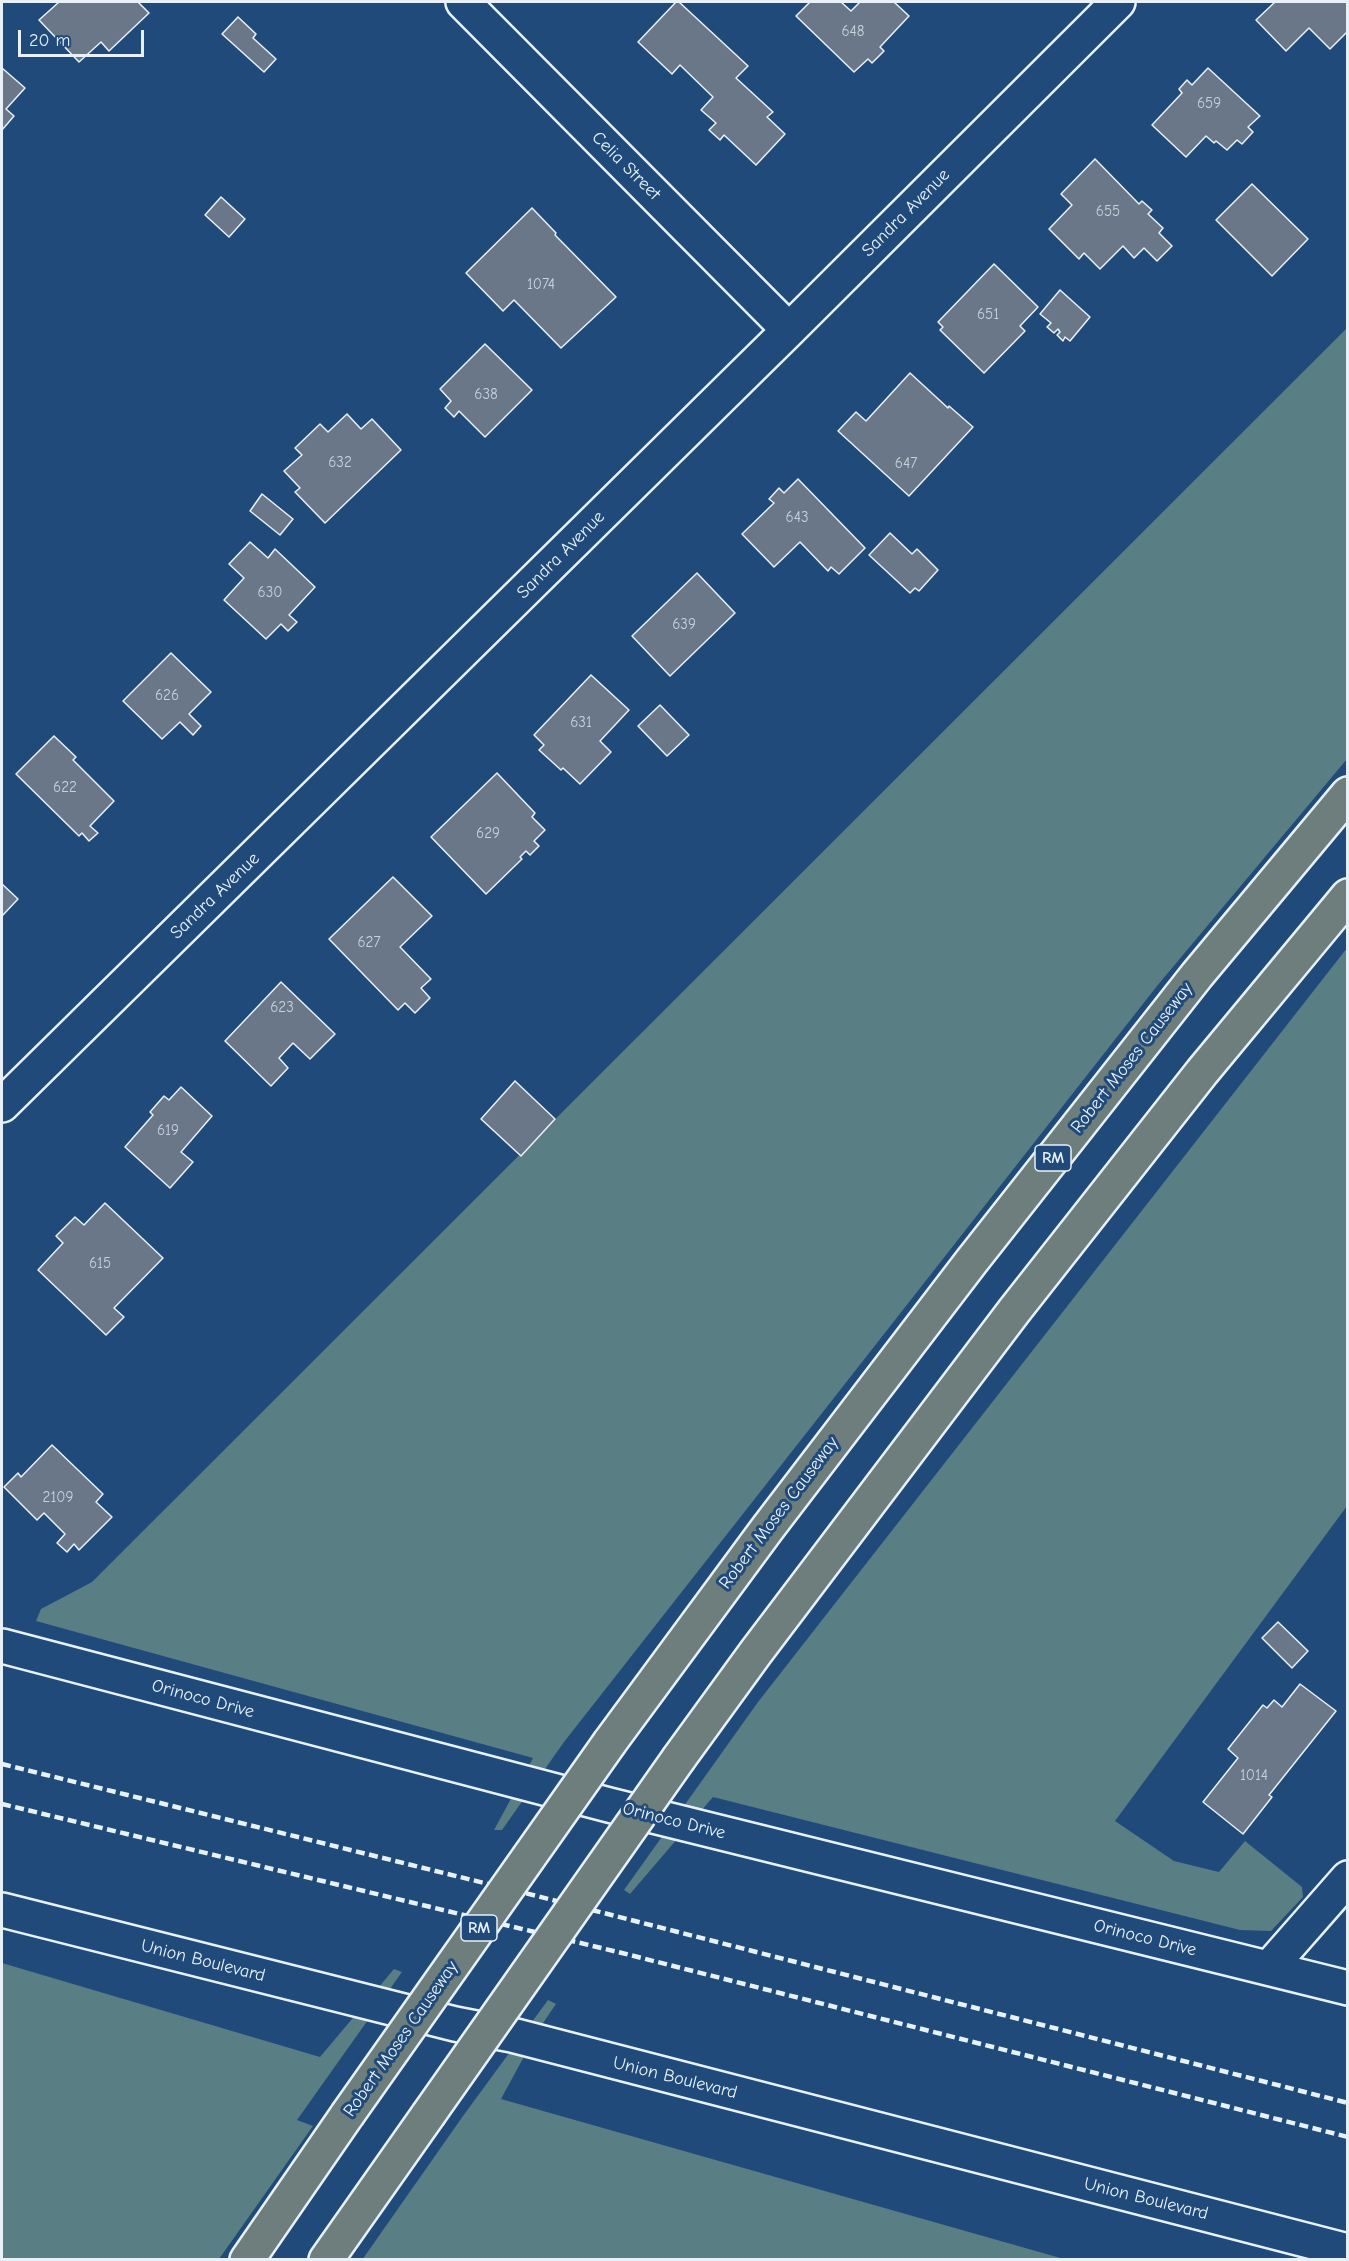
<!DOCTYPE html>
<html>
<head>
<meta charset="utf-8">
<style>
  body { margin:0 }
  #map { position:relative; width:1349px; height:2261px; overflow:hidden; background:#1f4a7a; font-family:"Comic Neue",sans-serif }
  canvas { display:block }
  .frame { position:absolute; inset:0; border:3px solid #e8f1f8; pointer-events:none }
  .scale { position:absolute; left:18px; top:30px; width:126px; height:27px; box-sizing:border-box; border:3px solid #e8f1f8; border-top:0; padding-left:8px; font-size:18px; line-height:21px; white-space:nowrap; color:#e8f1f8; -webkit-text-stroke:4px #1f4a7a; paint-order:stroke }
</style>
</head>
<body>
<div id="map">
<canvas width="1349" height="2261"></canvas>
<div class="frame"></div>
<div class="scale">20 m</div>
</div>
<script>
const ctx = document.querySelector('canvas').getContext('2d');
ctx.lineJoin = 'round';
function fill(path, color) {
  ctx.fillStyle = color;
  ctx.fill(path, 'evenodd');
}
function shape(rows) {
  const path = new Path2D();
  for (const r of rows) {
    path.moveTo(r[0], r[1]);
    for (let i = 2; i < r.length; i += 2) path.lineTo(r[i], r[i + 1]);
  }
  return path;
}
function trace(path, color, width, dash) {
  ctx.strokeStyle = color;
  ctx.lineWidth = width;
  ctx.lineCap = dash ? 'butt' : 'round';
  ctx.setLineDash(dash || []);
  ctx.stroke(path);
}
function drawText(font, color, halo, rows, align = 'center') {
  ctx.font = font + ' "Comic Neue",sans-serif';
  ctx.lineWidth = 6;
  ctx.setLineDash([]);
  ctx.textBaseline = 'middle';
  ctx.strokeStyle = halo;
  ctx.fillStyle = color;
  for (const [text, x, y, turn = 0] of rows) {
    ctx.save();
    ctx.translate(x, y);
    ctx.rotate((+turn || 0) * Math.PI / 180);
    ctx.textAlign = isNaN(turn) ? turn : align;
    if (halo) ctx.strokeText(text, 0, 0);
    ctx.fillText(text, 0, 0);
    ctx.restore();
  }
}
const green = shape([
  [1347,328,1347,759,1157,986,564,1742,502,1830,494,1830,533,1758,36,1621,41,1609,92,1582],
  [1347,948,1347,1506,1115,1821,1174,1861,1219,1872,1245,1841,1302,1887,1303,1897,1271,1931,1240,1930,713,1797,630,1894,624,1890,758,1702],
  [2,1963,320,2057,394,1969,402,1972,297,2120,313,2126,219,2259,2,2260],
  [548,2000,556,2004,539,2029,501,2099,1064,2259,362,2260,463,2116]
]);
const building = shape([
  [59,2,138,2,149,13,109,51,101,42,79,62,39,20,59,2],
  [676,2,679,2,748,66,736,78,773,112,767,117,785,134,756,165,724,135,720,140,709,130,716,123,701,110,713,97,680,65,672,74,638,42,676,2],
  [810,2,841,2,851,11,860,2,894,2,909,16,880,47,884,51,872,63,868,59,854,72,796,16,810,2],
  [1275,2,1345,2,1348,3,1348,31,1330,49,1309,28,1286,51,1256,20,1275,2],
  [238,17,256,34,253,38,276,59,264,72,222,34,238,17],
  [2,68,25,88,6,109,14,116,2,130,2,68],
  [1208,68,1260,116,1248,127,1253,132,1242,144,1237,140,1227,150,1216,141,1214,143,1206,136,1186,157,1152,125,1182,93,1179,89,1187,80,1192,85,1208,68],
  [1095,159,1139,204,1142,201,1152,210,1148,214,1163,228,1159,233,1172,246,1157,261,1144,248,1134,258,1123,246,1100,269,1084,253,1079,259,1049,229,1072,205,1061,194,1095,159],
  [1252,184,1308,239,1272,276,1216,220,1252,184],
  [221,197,245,219,229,237,205,215,221,197],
  [532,208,556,233,555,235,616,297,561,348,514,300,503,311,466,273,532,208],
  [994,264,1038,307,1020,326,1025,331,984,373,940,330,943,327,938,322,994,264],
  [1060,290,1090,317,1070,341,1065,337,1063,341,1057,335,1060,332,1058,329,1054,333,1047,327,1051,323,1040,314,1060,290],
  [485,344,532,390,485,437,459,411,454,417,445,408,451,401,440,389,485,344],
  [910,373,948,408,949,406,973,427,909,496,838,431,856,412,866,421,910,373],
  [347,414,361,429,372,419,401,450,325,523,295,492,300,488,284,471,302,455,295,448,320,424,328,432,347,414],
  [798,479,865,548,839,574,831,567,828,571,800,542,774,567,742,534,774,503,769,499,779,488,784,493,798,479],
  [262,494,293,519,280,535,250,511,262,494],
  [890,533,912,554,917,549,938,570,919,591,915,588,910,593,869,555,890,533],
  [250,542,268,558,275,549,315,587,289,615,297,622,288,631,281,624,266,639,224,600,244,578,229,564,250,542],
  [697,573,735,613,670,676,632,636,697,573],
  [171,653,211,692,189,714,201,726,193,735,180,722,162,739,123,701,171,653],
  [591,675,629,710,600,741,611,752,580,784,563,768,561,770,539,750,544,745,534,735,591,675],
  [660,705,689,735,667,756,638,726,660,705],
  [54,736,76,757,73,760,114,801,90,826,98,833,89,841,82,833,79,836,16,774,54,736],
  [497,773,535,813,532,817,545,830,534,841,539,846,530,855,526,851,520,857,522,859,486,894,431,837,497,773],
  [393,877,432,916,400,947,431,979,421,988,430,998,415,1013,405,1003,398,1010,329,939,393,877],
  [2,884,18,899,2,916,2,884],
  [281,982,335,1034,310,1059,293,1043,279,1058,288,1068,271,1086,225,1041,281,982],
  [515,1081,555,1119,521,1156,481,1119,515,1081],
  [181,1087,212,1116,181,1152,193,1162,170,1188,125,1147,153,1115,150,1112,164,1096,169,1100,181,1087],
  [105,1203,163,1258,114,1308,124,1317,106,1335,38,1270,63,1243,56,1236,75,1217,84,1225,105,1203],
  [52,1445,103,1494,96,1502,112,1517,79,1550,74,1544,67,1552,57,1543,65,1534,44,1513,37,1520,4,1487,18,1473,21,1477,52,1445],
  [1278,1622,1308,1651,1292,1668,1262,1638,1278,1622],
  [1300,1684,1336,1711,1269,1795,1272,1797,1243,1834,1203,1802,1238,1758,1228,1749,1263,1705,1267,1708,1274,1700,1282,1707,1300,1684]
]);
const minor = shape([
  [463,2,789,330],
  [2,1105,789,330,1118,2],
  [1269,1968,1348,1878]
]);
const tertiary = shape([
  [2,1646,609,1805,1348,1988]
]);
const secondary = shape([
  [2,1910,455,2024,512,2035,1348,2251]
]);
const motorway = shape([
  [610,1742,767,1529,971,1262,1197,975,1348,794],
  [679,1758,756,1652,1014,1311,1202,1072,1348,896],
  [247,2260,347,2115],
  [326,2260,428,2115]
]);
const rail = shape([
  [2,1764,537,1896,1348,2103],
  [2,1804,622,1953,1348,2137]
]);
const motorwayBridge = shape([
  [347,2115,610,1742],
  [428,2115,679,1758]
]);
const numberNames = [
  ["648",853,32],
  ["659",1209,104],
  ["655",1108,212],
  ["1074",541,285],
  ["651",988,315],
  ["638",486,395],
  ["632",340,463],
  ["647",906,464],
  ["643",797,518],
  ["630",270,593],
  ["639",684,625],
  ["626",167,696],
  ["631",581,723],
  ["622",65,788],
  ["629",488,834],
  ["627",369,943],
  ["623",282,1008],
  ["619",168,1131],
  ["615",100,1264],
  ["2109",58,1498],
  ["1014",1254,1776]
];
const shields = [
  [1053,1158,36],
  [479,1928,36]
];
const shieldNames = [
  ["RM",1053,1158],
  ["RM",479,1928]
];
const streetNames = [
  ["Celia Street",626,166,45],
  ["Sandra Avenue",906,213,-45],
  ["Sandra Avenue",561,555,-45],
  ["Sandra Avenue",215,896,-44],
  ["Robert Moses Causeway",1132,1058,-52],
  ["Robert Moses Causeway",779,1513,-53],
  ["Orinoco Drive",203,1699,15],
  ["Orinoco Drive",674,1821,14],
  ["Orinoco Drive",1145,1938,14],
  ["Union Boulevard",203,1961,14],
  ["Robert Moses Causeway",401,2039,-55],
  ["Union Boulevard",675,2078,14],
  ["Union Boulevard",1146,2199,14]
];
fill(green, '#597e84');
fill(building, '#6a7789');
trace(building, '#e8f1f8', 1.5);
trace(minor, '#e8f1f8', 38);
trace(tertiary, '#e8f1f8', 38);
trace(secondary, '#e8f1f8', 38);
trace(motorway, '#e8f1f8', 38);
trace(minor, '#1f4a7a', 33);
trace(tertiary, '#1f4a7a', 33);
trace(secondary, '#1f4a7a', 33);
trace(motorway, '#6d7e7c', 33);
trace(rail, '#e8f1f8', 4.5, [9, 4.5]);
trace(motorwayBridge, '#e8f1f8', 38, []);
trace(motorwayBridge, '#6d7e7c', 33);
drawText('15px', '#c8d2dc', null, numberNames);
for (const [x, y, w] of shields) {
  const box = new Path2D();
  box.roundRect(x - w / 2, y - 13, w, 26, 4.5);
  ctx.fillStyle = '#1f4a7a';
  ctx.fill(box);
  trace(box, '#e8f1f8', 1.5);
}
drawText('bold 16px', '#e8f1f8', null, shieldNames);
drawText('18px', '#e8f1f8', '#1f4a7a', streetNames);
</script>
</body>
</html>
